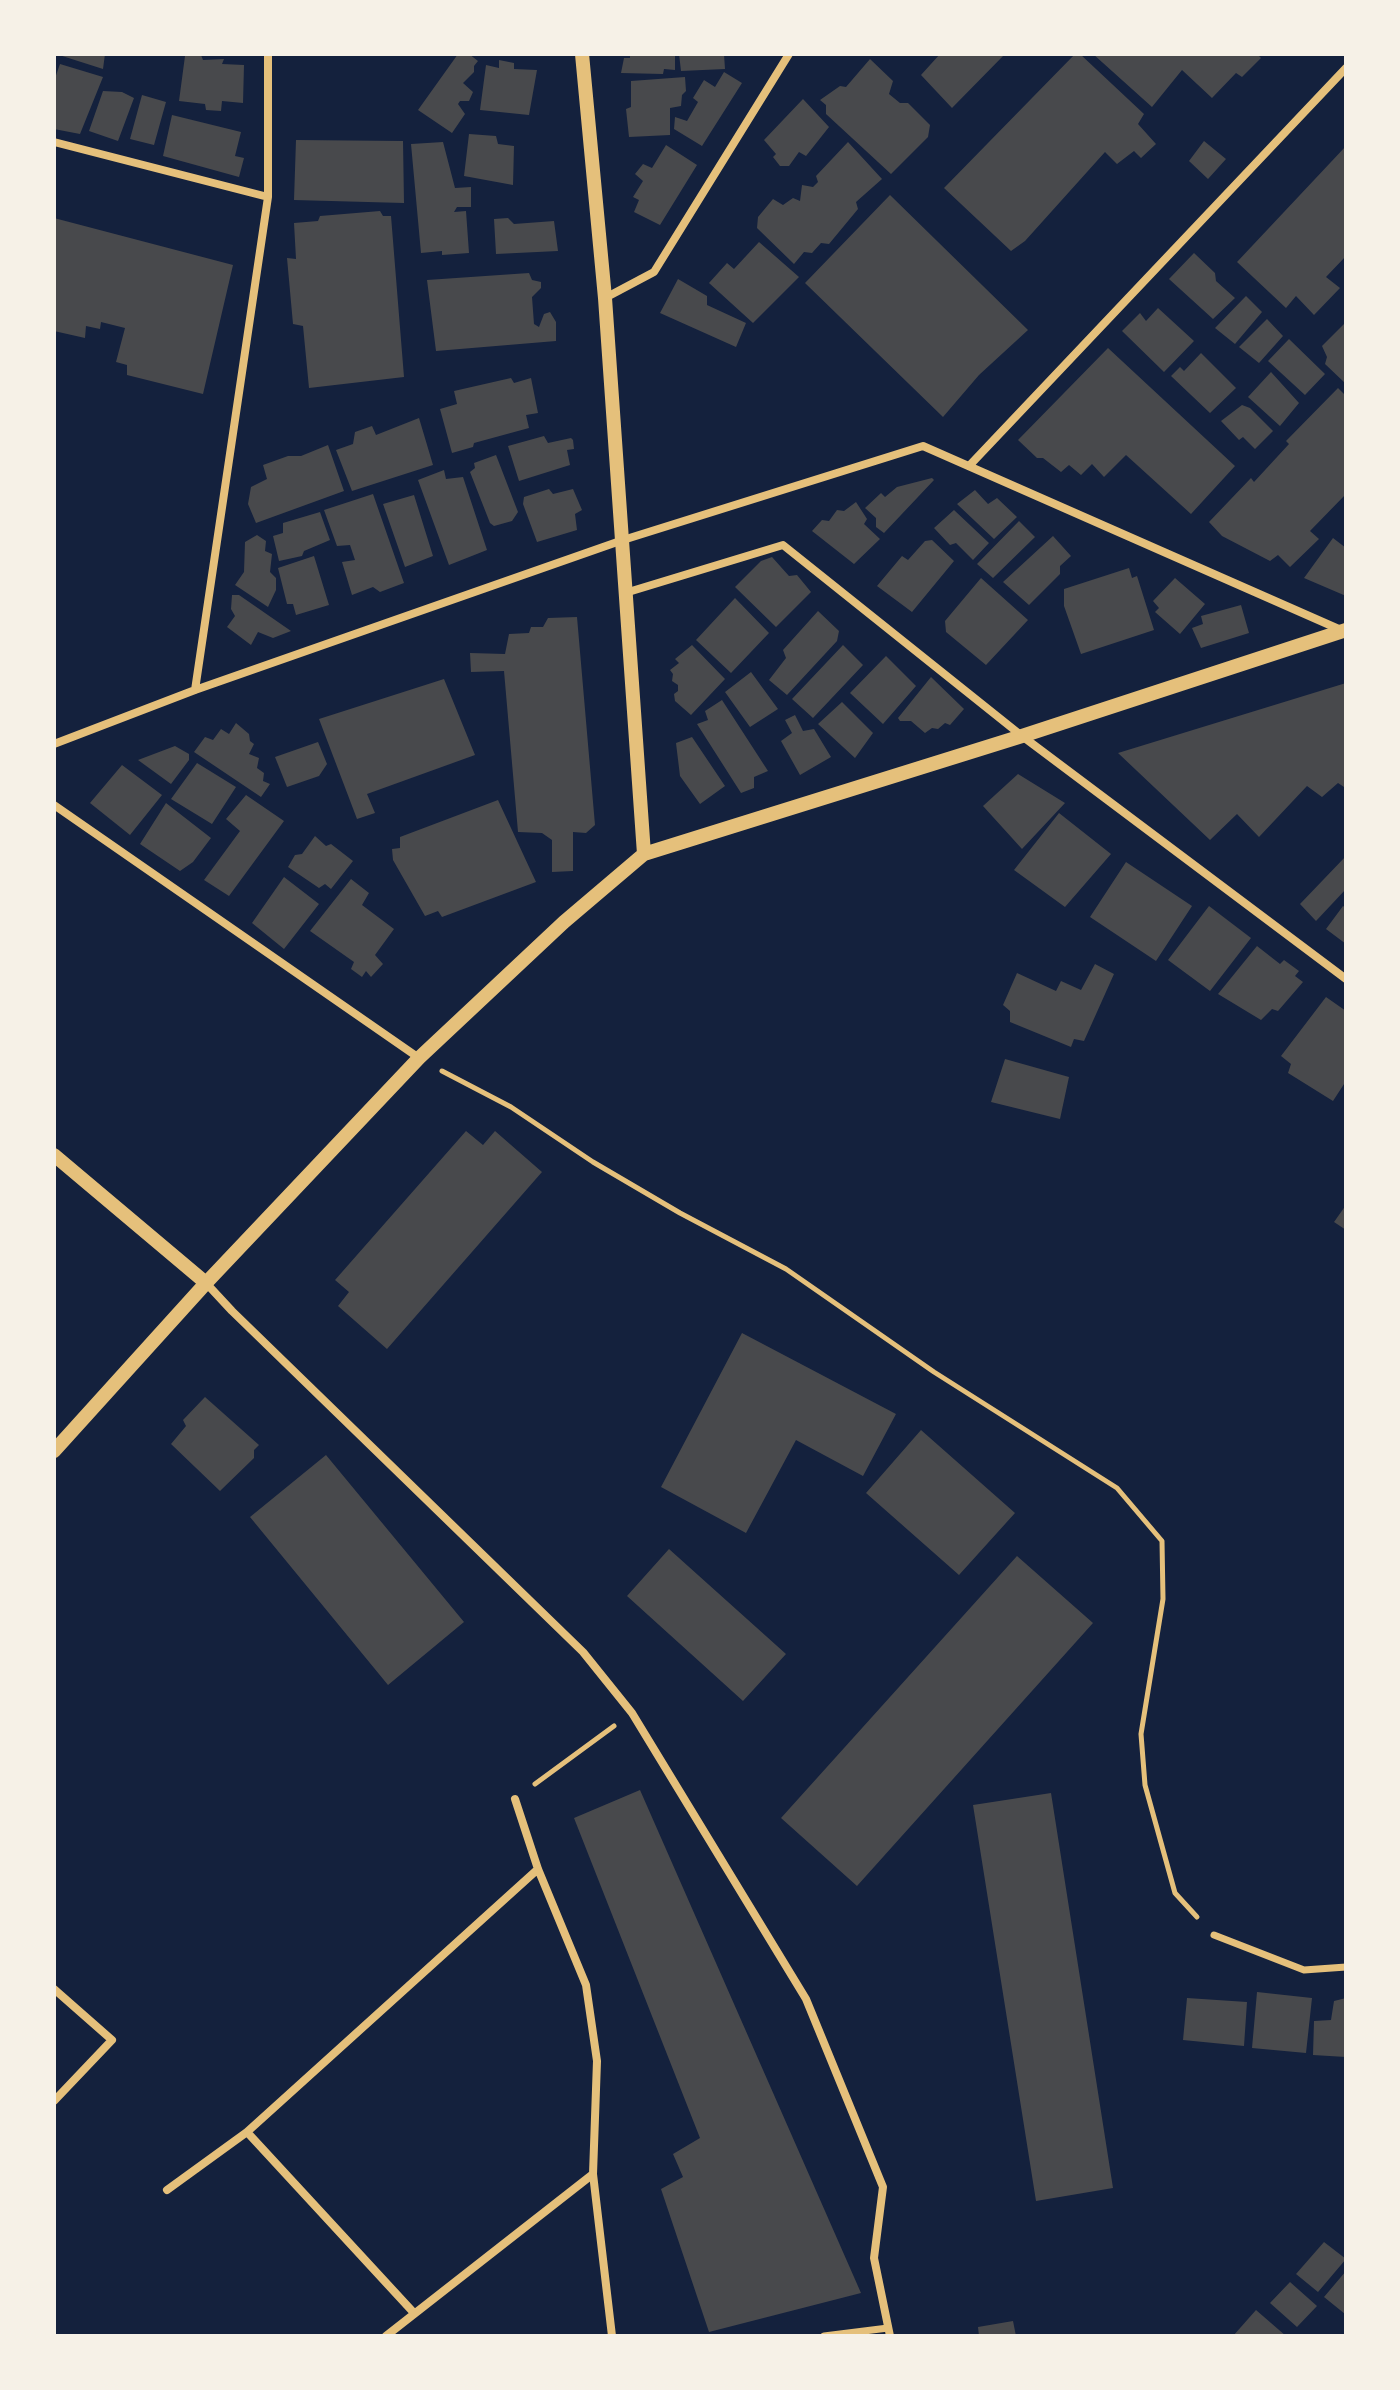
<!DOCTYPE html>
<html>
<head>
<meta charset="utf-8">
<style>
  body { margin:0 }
  #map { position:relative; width:1400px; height:2390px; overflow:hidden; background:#14213d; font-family:"DejaVu Sans",sans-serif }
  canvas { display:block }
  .frame { position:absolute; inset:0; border:56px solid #f6f1e7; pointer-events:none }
</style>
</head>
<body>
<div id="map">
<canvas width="1400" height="2390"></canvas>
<div class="frame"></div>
</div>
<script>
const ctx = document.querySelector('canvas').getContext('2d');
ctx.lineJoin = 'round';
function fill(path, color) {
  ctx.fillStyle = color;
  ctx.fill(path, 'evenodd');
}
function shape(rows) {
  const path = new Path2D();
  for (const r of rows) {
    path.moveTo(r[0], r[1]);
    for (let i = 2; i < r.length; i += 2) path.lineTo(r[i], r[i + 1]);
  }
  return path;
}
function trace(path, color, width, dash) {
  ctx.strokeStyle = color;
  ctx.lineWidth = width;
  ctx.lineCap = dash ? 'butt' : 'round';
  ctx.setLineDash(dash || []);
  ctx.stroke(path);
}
const building = shape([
  [56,54,105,54,103,69],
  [458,54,469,54,478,61,474,66,474,72,463,83,473,92,469,101,460,101,458,104,465,114,452,133,418,110],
  [630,54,675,54,675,70,664,69,663,74,621,73,624,58,630,58],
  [679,54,724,54,725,69,681,71],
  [940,54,1005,54,952,108,921,75],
  [1075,54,1080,54,1144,114,1138,124,1156,144,1141,158,1134,151,1117,164,1105,152,1025,241,1011,251,944,188],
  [1093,54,1257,54,1261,58,1242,77,1236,73,1212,98,1182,70,1152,107],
  [201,55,203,60,224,59,222,64,244,65,243,103,222,101,221,111,206,110,205,104,179,101,185,56],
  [870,59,893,81,889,94,900,103,908,103,930,125,928,137,891,174,826,114,826,105,820,100,840,86,846,87],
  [499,60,514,63,514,69,537,70,529,115,480,110,486,65,499,68],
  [60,64,103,77,80,134,54,129,54,81],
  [724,72,742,83,702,146,674,129,675,117,687,121,698,102,693,98,704,80,715,87],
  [685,77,686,91,682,95,681,106,670,108,670,135,629,137,626,109,631,107,631,81],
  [103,91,122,92,134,98,118,141,89,131],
  [142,95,166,102,154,145,130,139],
  [803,99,829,127,806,156,799,152,789,166,780,166,773,157,776,154,764,140],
  [172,115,241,132,235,156,244,158,239,177,163,156],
  [469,134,496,136,498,144,514,146,513,185,464,176],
  [296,140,403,141,404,203,294,200],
  [1204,141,1226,159,1208,179,1189,161],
  [443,142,455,188,471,187,471,207,457,207,454,212,466,211,469,253,442,255,442,251,421,253,411,144],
  [848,142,882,179,856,202,858,209,829,244,821,243,812,253,804,252,794,264,757,228,758,217,773,199,783,205,793,198,800,201,802,185,813,187,818,182,816,176],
  [666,145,697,165,660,225,634,212,639,200,633,197,643,181,635,174,643,164,652,168],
  [1346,146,1346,256,1326,277,1340,288,1314,315,1296,296,1286,308,1237,262],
  [890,195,1028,330,979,375,943,417,805,283],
  [380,211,383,216,391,216,404,377,309,388,303,326,293,324,287,258,296,259,294,223,318,221,320,216],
  [54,218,233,265,203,394,127,375,127,365,116,362,125,328,101,322,100,329,86,326,85,338,54,331],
  [508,218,514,224,554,221,558,251,496,254,494,219],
  [759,242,799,277,753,323,709,283,727,263,734,269],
  [1194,253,1215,273,1216,281,1235,298,1213,319,1169,279],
  [529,273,532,280,541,282,541,288,532,297,534,324,539,327,544,314,550,312,556,322,556,341,436,351,427,280],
  [678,279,707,296,707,305,746,323,736,347,660,313],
  [1246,296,1262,312,1235,344,1215,328],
  [1158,308,1194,341,1164,372,1122,331,1140,313,1146,321],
  [1267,319,1283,336,1259,363,1239,347],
  [1346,322,1346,384,1325,364,1327,357,1322,346],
  [1289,339,1325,374,1305,395,1268,361],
  [1108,348,1235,466,1191,514,1126,455,1104,477,1092,464,1081,475,1069,465,1061,472,1043,458,1037,458,1018,440],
  [1201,353,1236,388,1210,413,1171,376,1180,367,1184,371],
  [1271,372,1299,403,1280,426,1248,397],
  [511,378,514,383,531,378,538,413,526,415,529,428,474,443,473,447,452,453,440,409,457,404,454,391],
  [1338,388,1346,396,1346,494,1310,531,1319,539,1290,567,1278,555,1270,561,1222,536,1209,522,1251,478,1254,482,1289,444,1286,441],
  [1242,405,1250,408,1273,431,1255,449,1243,437,1239,440,1221,421],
  [419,418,433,465,352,491,336,450,353,444,355,432,372,426,376,435],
  [544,436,548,443,571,438,573,440,574,449,567,450,570,465,519,481,508,446],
  [328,445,344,491,256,523,248,504,251,487,267,479,263,465,288,456,301,456],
  [496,455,518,512,512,521,494,526,490,523,470,472,475,468,474,463],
  [444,470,446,479,463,477,487,550,449,565,418,480],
  [932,478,934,480,884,533,876,527,876,518,865,508,881,493,885,497,897,487],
  [549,489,553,494,573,489,582,510,575,514,577,530,537,542,523,504,524,497],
  [975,490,988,504,997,498,1017,517,994,539,957,504],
  [373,494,404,583,380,592,373,587,352,595,342,562,355,560,350,545,337,546,324,510],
  [414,495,433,556,405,567,383,504],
  [856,502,867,519,864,524,880,539,854,564,812,531,822,520,829,521,837,510,844,511],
  [954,510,989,543,973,560,956,543,950,545,934,528],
  [320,512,330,540,304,551,302,556,279,561,273,536,283,533,283,523],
  [1019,521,1035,537,993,578,977,564],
  [257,535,266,541,265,551,272,554,270,572,276,578,276,590,268,607,235,585,244,572,245,542],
  [1053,536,1071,556,1060,566,1060,574,1029,605,1003,582],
  [1333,538,1346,548,1346,596,1304,578],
  [932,540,954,561,912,612,877,586,902,556,908,560,925,541],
  [314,556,329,605,296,615,293,604,287,604,278,568],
  [772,557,789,576,797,575,811,592,776,627,735,587,761,561],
  [1129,568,1132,578,1137,576,1154,630,1081,654,1064,606,1064,589],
  [981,578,1028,620,986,665,946,632,945,621],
  [1175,578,1205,604,1180,634,1155,612,1159,608,1153,601],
  [232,595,239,595,291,631,273,638,258,632,251,645,227,627,235,616,231,609],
  [735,598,769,633,731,673,696,640],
  [1241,605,1249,633,1201,648,1192,628,1203,624,1201,616],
  [818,611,839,631,837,641,787,695,769,680,786,658,783,650],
  [577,617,595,825,586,833,573,832,573,871,552,872,552,840,542,833,518,832,504,671,471,672,470,653,505,654,509,634,529,633,531,627,543,627,548,618],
  [692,645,725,679,691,715,675,701,674,694,678,691,678,685,672,681,673,674,670,670,679,663,675,659],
  [843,645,863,665,813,718,792,699],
  [886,656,916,686,883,724,850,693],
  [751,672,778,709,750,727,725,692],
  [931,677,964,709,950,725,945,723,938,729,932,728,925,733,911,721,900,721,898,718],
  [444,679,475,755,367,794,375,813,357,819,319,719],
  [1346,683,1346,785,1344,787,1338,783,1322,797,1307,786,1259,837,1237,814,1210,840,1118,753],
  [722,700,768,771,754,777,754,788,741,793,697,724,708,720,705,711],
  [842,702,873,733,855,758,818,724],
  [795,715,803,731,814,729,831,757,800,775,781,741,792,733,785,720],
  [236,723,249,734,250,741,254,744,249,754,259,758,257,768,264,773,263,781,270,784,261,797,194,752,205,737,213,740,221,729,229,734],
  [692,737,725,786,700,804,680,776,676,743],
  [318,742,327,764,319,776,287,787,275,757],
  [175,746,189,754,189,760,171,784,138,760],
  [197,763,236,787,212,824,171,799],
  [122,765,162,795,130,835,90,803],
  [1018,774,1065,803,1022,849,983,806],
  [246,795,284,821,229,896,204,880,240,831,226,819],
  [498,800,536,882,442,917,438,911,425,916,393,860,392,849,400,848,400,837],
  [166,803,211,838,193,862,180,871,140,844],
  [1059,813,1111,854,1065,907,1014,870],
  [315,836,326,846,331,844,353,861,331,889,325,884,319,888,288,867,295,855,302,854],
  [1346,856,1346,889,1316,921,1300,904],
  [1126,862,1192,906,1156,961,1090,917],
  [284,877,319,904,284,949,252,923],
  [351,879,369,893,362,905,394,929,375,955,383,964,371,977,366,971,362,977,351,969,354,962,310,931],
  [1209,906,1251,938,1210,991,1168,960],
  [1343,906,1346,908,1346,944,1326,929],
  [1257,946,1280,964,1284,960,1299,971,1295,976,1303,982,1278,1011,1272,1009,1261,1020,1218,994],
  [1095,964,1114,974,1084,1041,1074,1039,1071,1047,1010,1022,1010,1011,1003,1005,1017,973,1056,991,1061,981,1081,990],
  [1326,997,1346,1011,1346,1081,1333,1101,1288,1073,1291,1064,1281,1056],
  [1005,1059,1069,1077,1060,1119,991,1102],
  [466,1131,483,1145,495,1131,542,1172,387,1349,338,1306,349,1292,335,1280],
  [1346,1205,1346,1230,1334,1222],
  [742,1333,896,1414,863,1476,796,1440,746,1533,661,1487],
  [205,1397,259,1445,254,1450,254,1458,220,1491,171,1444,186,1426,183,1420],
  [921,1430,1015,1513,959,1575,866,1493],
  [326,1455,464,1622,388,1685,250,1517],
  [669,1549,786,1654,743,1701,627,1596],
  [1017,1556,1093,1623,857,1886,781,1818],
  [640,1790,861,2293,709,2332,661,2189,683,2177,673,2154,700,2138,574,1818],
  [1051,1793,1113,2188,1036,2201,973,1805],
  [1257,1992,1312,1998,1306,2053,1252,2048],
  [1187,1998,1247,2002,1244,2046,1183,2040],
  [1346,1998,1346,2057,1313,2055,1314,2021,1331,2020,1334,2001],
  [1324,2242,1346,2259,1318,2292,1296,2274],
  [1346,2271,1346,2313,1345,2314,1324,2297],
  [1290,2282,1317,2306,1297,2327,1270,2303],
  [1256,2310,1286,2336,1233,2336],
  [1013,2321,1016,2336,979,2336,978,2327]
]);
const path = shape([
  [442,1071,511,1107,593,1162,680,1213,786,1269,934,1372,1117,1488,1162,1541,1163,1599,1141,1734,1145,1785,1175,1893,1197,1917],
  [535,1784,614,1726]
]);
const pedestrian = shape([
  [1214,1935,1304,1970,1346,1967],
  [824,2336,888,2328]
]);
const minor = shape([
  [54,142,268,197],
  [605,298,654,272,789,54],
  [969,466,1346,68],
  [625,593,783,545,1022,736,1346,979],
  [195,690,268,197,268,54],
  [54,744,195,690,623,540,923,446,1341,630],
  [54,805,419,1058],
  [206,1283,232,1311,583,1652,632,1713,806,1999,883,2187,874,2258,890,2336],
  [515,1799,538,1869,586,1985,597,2061,593,2174],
  [54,1989,112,2040,54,2101],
  [247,2132,414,2313],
  [167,2190,247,2132,538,1869],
  [386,2336,593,2174,612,2336]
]);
const tertiary = shape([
  [644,854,1022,736,1346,630],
  [54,1155,206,1283],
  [54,1451,206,1283,419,1058,564,922,644,854,605,298,582,54]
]);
fill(building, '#48494c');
trace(path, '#e5c07b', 5);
trace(pedestrian, '#e5c07b', 7);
trace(minor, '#e5c07b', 8);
trace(tertiary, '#e5c07b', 14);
</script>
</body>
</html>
